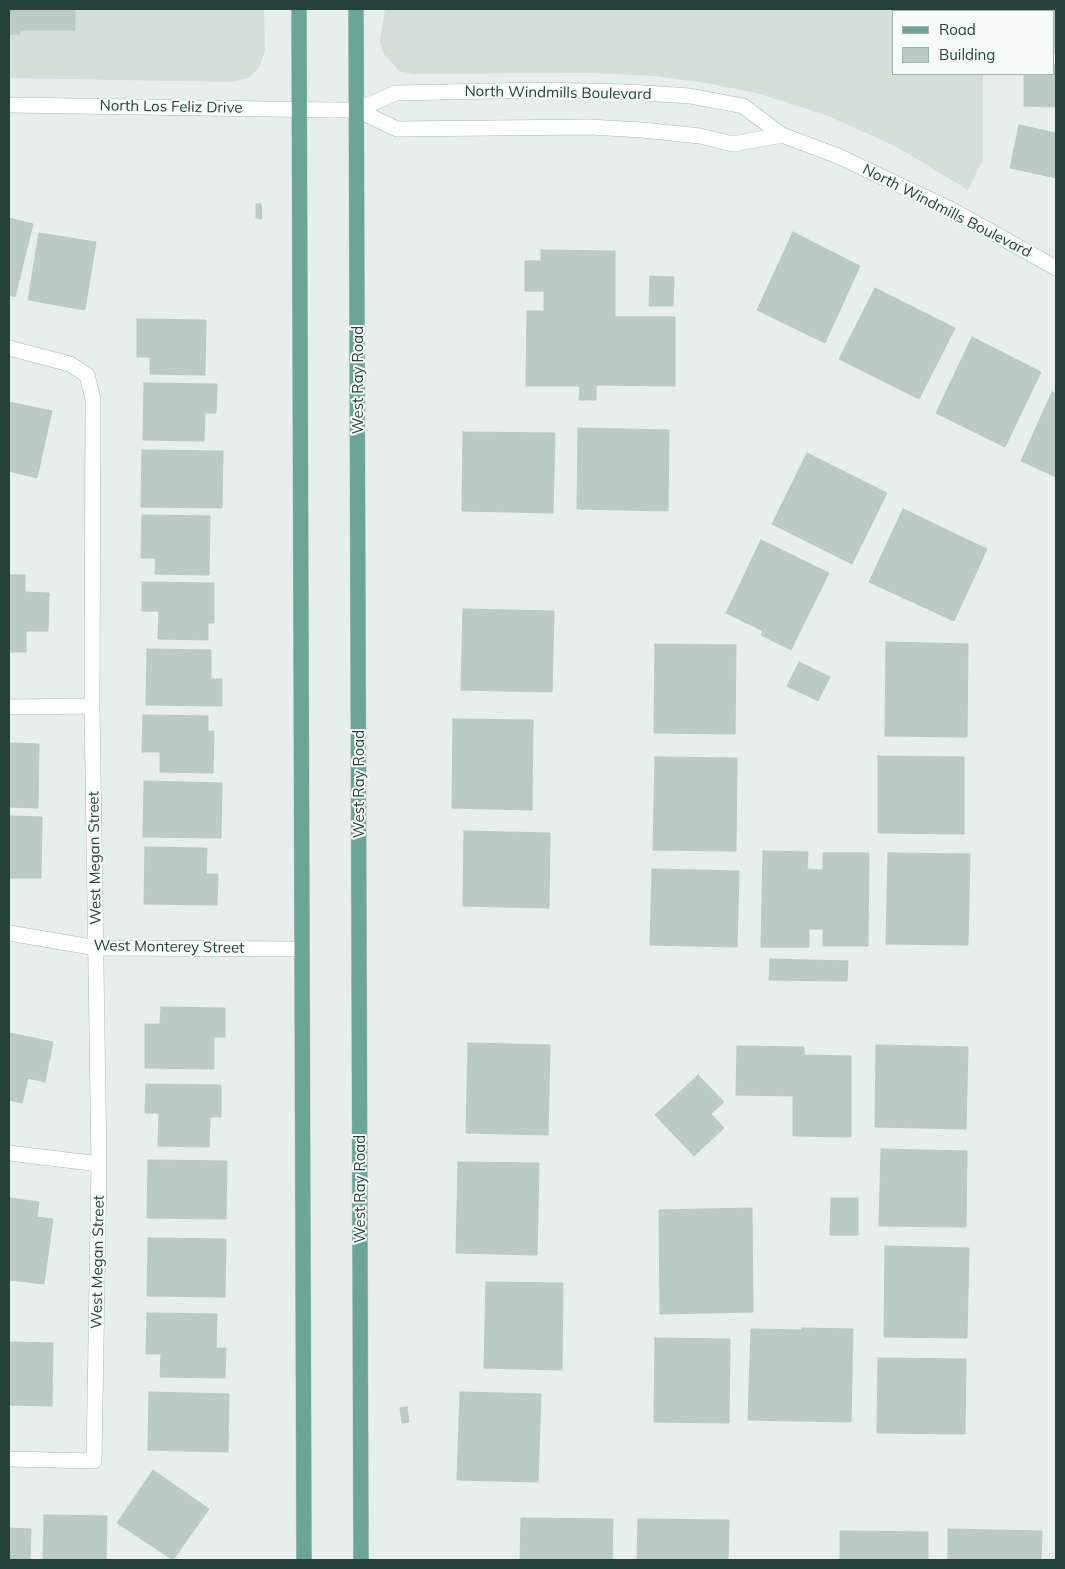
<!DOCTYPE html>
<html>
<head>
<meta charset="utf-8">
<style>
  body { margin:0 }
  #map { position:relative; width:1065px; height:1569px; overflow:hidden; background:#e6efeb; font-family:Mulish,sans-serif }
  canvas { display:block }
  .frame { position:absolute; inset:0; border:10px solid #24423a; pointer-events:none }
  .legend { position:absolute; left:892px; top:10px; width:162px; height:65px; box-sizing:border-box; background:#f7fbf9; border:1px solid #a3b1ad; margin:0; padding:6px 9px; list-style:none; font-size:15px; color:#24423a }
  .legend li { display:flex; align-items:center; gap:10px; height:25px }
  .legend b { width:25px; border:1px solid #a3b1ad }
</style>
</head>
<body>
<div id="map">
<canvas width="1065" height="1569"></canvas>
<div class="frame"></div>
<ul class="legend">
<li><b style="height:6px;background:#6aa596"></b>Road</li>
<li><b style="height:14px;background:#bbcac4"></b>Building</li>
</ul>
</div>
<script>
const ctx = document.querySelector('canvas').getContext('2d');
ctx.lineJoin = 'round';
function fill(path, color) {
  ctx.fillStyle = color;
  ctx.fill(path, 'evenodd');
}
function shape(rows) {
  const path = new Path2D();
  for (const r of rows) {
    path.moveTo(r[0], r[1]);
    for (let i = 2; i < r.length; i += 2) path.lineTo(r[i], r[i + 1]);
  }
  return path;
}
function trace(path, color, width, dash) {
  ctx.strokeStyle = color;
  ctx.lineWidth = width;
  ctx.lineCap = dash ? 'butt' : 'round';
  ctx.setLineDash(dash || []);
  ctx.stroke(path);
}
function drawText(font, color, halo, rows, align = 'center') {
  ctx.font = font + ' Mulish,sans-serif';
  ctx.lineWidth = 4;
  ctx.setLineDash([]);
  ctx.textBaseline = 'middle';
  ctx.strokeStyle = halo;
  ctx.fillStyle = color;
  for (const [text, x, y, turn = 0] of rows) {
    ctx.save();
    ctx.translate(x, y);
    ctx.rotate((+turn || 0) * Math.PI / 180);
    ctx.textAlign = isNaN(turn) ? turn : align;
    if (halo) ctx.strokeText(text, 0, 0);
    ctx.fillText(text, 0, 0);
    ctx.restore();
  }
}
const built = shape([
  [9,9,264,9,265,51,260,66,249,78,230,82,9,78],
  [385,9,983,9,983,11,894,11,894,74,983,74,983,159,968,190,897,147,828,116,760,94,712,84,655,76,590,73,413,74,399,71,383,53,380,41]
]);
const building = shape([
  [9,9,75,9,75,30,20,30,20,34,9,34,9,9],
  [1031,9,1056,9,1056,53,1054,53,1054,11,1031,11,1031,9],
  [1054,64,1056,64,1056,107,1024,106,1024,74,1054,74,1054,64],
  [1019,125,1056,133,1056,178,1010,168,1019,125],
  [256,204,261,204,262,219,256,218,256,204],
  [9,218,33,224,15,297,9,295,9,218],
  [793,232,860,266,825,343,757,310,793,232],
  [39,233,96,242,85,310,28,300,39,233],
  [541,250,615,251,615,317,675,317,675,386,596,385,596,400,579,400,580,386,526,386,527,311,544,311,544,291,525,291,525,261,541,261,541,250],
  [650,276,674,277,673,306,649,306,650,276],
  [875,288,955,328,919,399,839,359,875,288],
  [137,319,206,320,205,375,150,374,150,357,137,357,137,319],
  [972,337,1041,372,1005,447,936,413,972,337],
  [144,383,217,384,216,413,205,413,204,441,143,440,144,383],
  [1052,392,1056,394,1056,477,1021,461,1052,392],
  [9,402,52,411,37,478,9,471,9,402],
  [578,428,669,430,668,511,577,509,578,428],
  [463,432,555,433,553,513,462,511,463,432],
  [142,450,223,451,222,508,141,507,142,450],
  [807,453,887,493,852,564,772,524,807,453],
  [903,509,987,549,954,621,869,582,903,509],
  [142,515,210,516,209,575,155,574,156,558,141,558,142,515],
  [761,540,829,573,791,650,761,635,763,631,726,613,761,540],
  [9,575,25,575,25,592,49,593,48,631,26,631,26,652,9,652,9,575],
  [142,582,214,583,214,623,208,623,208,640,158,639,159,611,142,611,142,582],
  [463,609,554,611,552,692,461,690,463,609],
  [886,642,968,644,967,737,885,736,886,642],
  [655,644,736,645,735,734,654,733,655,644],
  [147,649,211,650,211,679,222,679,222,706,146,705,147,649],
  [799,662,830,677,818,701,787,686,799,662],
  [143,715,208,716,208,731,214,731,213,773,160,772,160,752,142,752,143,715],
  [453,719,533,720,532,810,452,808,453,719],
  [9,743,39,744,38,808,9,807,9,743],
  [878,756,964,757,964,834,878,833,878,756],
  [655,757,737,758,736,851,653,850,655,757],
  [144,781,222,783,221,838,143,837,144,781],
  [9,816,42,817,41,878,9,878,9,816],
  [464,831,550,833,549,908,463,906,464,831],
  [145,847,207,848,206,874,218,874,217,905,144,904,145,847],
  [763,851,808,852,807,869,823,870,823,853,869,853,868,946,823,946,823,929,809,929,809,947,761,947,763,851],
  [888,853,970,854,968,945,886,944,888,853],
  [652,869,739,871,737,947,650,945,652,869],
  [770,959,848,961,847,981,769,980,770,959],
  [161,1007,225,1008,225,1037,214,1037,214,1069,145,1068,145,1024,160,1024,161,1007],
  [9,1033,53,1042,45,1082,28,1078,22,1103,9,1100,9,1033],
  [468,1043,550,1045,548,1135,466,1133,468,1043],
  [876,1045,968,1047,966,1129,875,1127,876,1045],
  [737,1046,804,1047,804,1055,851,1056,851,1137,793,1136,793,1096,736,1095,737,1046],
  [698,1075,724,1102,711,1114,724,1128,694,1156,655,1115,698,1075],
  [146,1084,221,1085,221,1117,210,1117,209,1147,158,1146,159,1113,145,1113,146,1084],
  [881,1149,967,1151,966,1227,879,1226,881,1149],
  [148,1160,227,1161,226,1219,147,1218,148,1160],
  [458,1162,539,1163,537,1255,456,1253,458,1162],
  [9,1198,39,1202,37,1217,53,1219,44,1284,9,1280,9,1198],
  [831,1198,858,1198,858,1235,830,1235,831,1198],
  [752,1208,753,1312,660,1314,659,1210,752,1208],
  [148,1238,226,1239,225,1297,147,1296,148,1238],
  [885,1246,969,1248,967,1338,884,1337,885,1246],
  [486,1282,563,1283,562,1370,484,1368,486,1282],
  [147,1313,217,1314,216,1348,226,1348,225,1378,160,1377,161,1354,146,1354,147,1313],
  [802,1328,853,1329,851,1422,748,1420,751,1329,802,1330,802,1328],
  [655,1338,730,1339,729,1423,654,1422,655,1338],
  [9,1342,53,1343,52,1406,9,1405,9,1342],
  [878,1358,966,1359,965,1434,877,1433,878,1358],
  [149,1392,229,1394,228,1452,148,1450,149,1392],
  [460,1392,541,1394,538,1482,457,1480,460,1392],
  [407,1407,409,1422,402,1423,400,1408,407,1407],
  [153,1470,209,1509,173,1560,117,1523,153,1470],
  [44,1515,107,1516,106,1560,43,1560,44,1515],
  [521,1518,613,1519,612,1560,520,1560,521,1518],
  [638,1519,729,1520,728,1560,637,1560,638,1519],
  [9,1528,31,1529,30,1560,9,1560,9,1528],
  [948,1529,1042,1531,1041,1560,948,1560,948,1529],
  [840,1531,928,1532,928,1560,840,1560,840,1531]
]);
const street = shape([
  [9,105,333,110],
  [9,348,70,364,87,375,93,399,92,706,99,1164,94,1461,9,1459],
  [9,707,92,706],
  [9,1153,99,1164]
]);
const secondary = shape([
  [333,110,357,110,397,129,589,127,642,130,700,136,733,144,782,135],
  [357,110,396,93,540,90,628,92,690,96,743,106,782,135,838,156,954,211,1056,268],
  [9,933,97,948,300,949]
]);
const primary = shape([
  [299,9,304,1560],
  [356,9,361,1560]
]);
const streetNames = [
  ["North Windmills Boulevard",558,93,1],
  ["North Los Feliz Drive",171,107,1],
  ["North Windmills Boulevard",947,211,27],
  ["West Ray Road",358,380,-90],
  ["West Ray Road",359,784,-90],
  ["West Megan Street",95,858,-91],
  ["West Monterey Street",169,947,1],
  ["West Ray Road",360,1189,-90],
  ["West Megan Street",98,1262,-89]
];
fill(built, '#d4dfda');
fill(building, '#bbcac4');
trace(building, '#b8c9c2', 1);
trace(street, '#a8b8b2', 16);
trace(secondary, '#a4bbb3', 16);
trace(primary, '#c2cac8', 16);
trace(street, '#fff', 15);
trace(secondary, '#fff', 15);
trace(primary, '#6aa596', 15);
drawText('15px', '#24423a', '#f7fbf9', streetNames);
</script>
</body>
</html>
